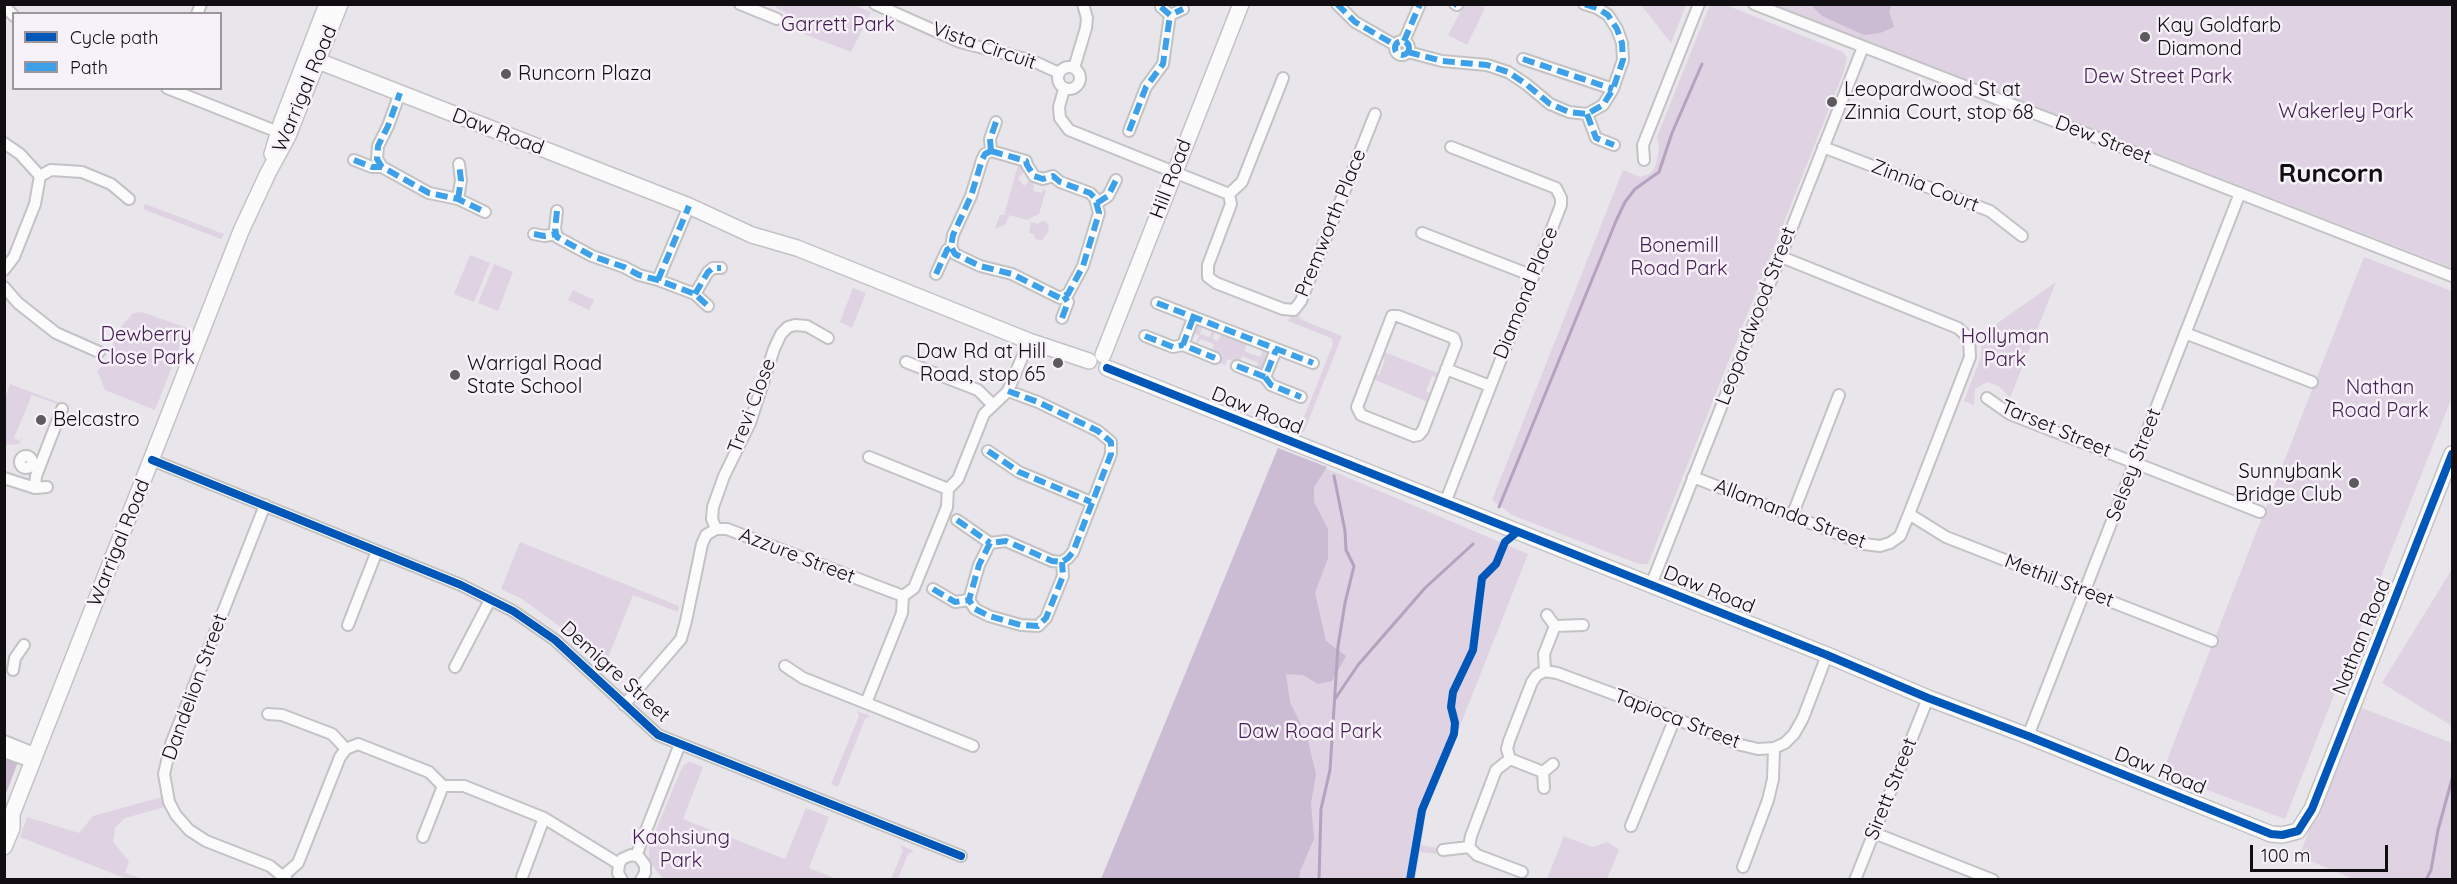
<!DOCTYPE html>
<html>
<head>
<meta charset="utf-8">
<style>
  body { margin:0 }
  #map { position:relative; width:2457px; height:884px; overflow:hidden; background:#e8e6ea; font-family:Quicksand,sans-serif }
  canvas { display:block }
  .frame { position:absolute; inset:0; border:6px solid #100e10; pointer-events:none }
  .legend { position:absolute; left:12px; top:12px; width:210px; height:78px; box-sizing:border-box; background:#f7f1f9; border:2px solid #9b969c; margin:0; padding:8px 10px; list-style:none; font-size:18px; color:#100e10 }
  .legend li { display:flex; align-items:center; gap:12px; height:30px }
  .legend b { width:30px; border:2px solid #9b969c }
  .scale { position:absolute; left:2250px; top:845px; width:138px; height:27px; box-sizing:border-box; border:3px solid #100e10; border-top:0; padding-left:8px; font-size:18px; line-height:21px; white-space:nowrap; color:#100e10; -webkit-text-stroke:4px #f7f1f9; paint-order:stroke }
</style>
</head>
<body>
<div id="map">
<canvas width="2457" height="884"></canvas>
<div class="frame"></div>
<ul class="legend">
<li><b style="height:8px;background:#0057b8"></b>Cycle path</li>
<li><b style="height:8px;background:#3da1ea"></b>Path</li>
</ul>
<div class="scale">100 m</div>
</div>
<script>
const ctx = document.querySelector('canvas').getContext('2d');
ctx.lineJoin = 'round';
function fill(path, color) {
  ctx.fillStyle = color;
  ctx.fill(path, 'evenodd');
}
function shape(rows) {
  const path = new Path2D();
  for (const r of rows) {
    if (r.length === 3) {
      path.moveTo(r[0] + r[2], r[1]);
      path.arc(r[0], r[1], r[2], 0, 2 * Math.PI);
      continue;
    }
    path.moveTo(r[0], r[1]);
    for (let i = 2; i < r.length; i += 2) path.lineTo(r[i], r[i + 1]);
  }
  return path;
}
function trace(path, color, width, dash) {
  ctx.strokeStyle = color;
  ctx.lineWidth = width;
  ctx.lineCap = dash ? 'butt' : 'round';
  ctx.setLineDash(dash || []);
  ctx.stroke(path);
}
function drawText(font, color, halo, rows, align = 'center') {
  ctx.font = font + ' Quicksand,sans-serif';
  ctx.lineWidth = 5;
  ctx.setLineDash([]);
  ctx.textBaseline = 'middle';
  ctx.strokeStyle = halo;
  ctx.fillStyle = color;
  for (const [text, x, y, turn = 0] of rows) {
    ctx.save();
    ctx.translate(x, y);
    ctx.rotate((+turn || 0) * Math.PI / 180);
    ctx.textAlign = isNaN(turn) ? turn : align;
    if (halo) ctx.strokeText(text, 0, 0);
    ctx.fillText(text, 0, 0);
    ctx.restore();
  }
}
const green = shape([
  [778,4,854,5,871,12,851,52,781,25,786,12,776,8],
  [1464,5,1479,5,1485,8,1467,45,1448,35],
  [1641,5,1686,5,1671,43],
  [1713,5,1726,5,1843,52,1847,58,1844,71,1648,564,1639,564,1512,515,1492,500,1623,170,1640,177,1650,174,1656,165,1659,149,1657,137,1709,7],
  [1773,5,2452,5,2452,268,2200,170],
  [1018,165,1021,166,1024,172,1018,178,1024,186,1031,180,1034,182,1033,191,1042,193,1043,189,1046,190,1039,214,1027,220,1009,215,1006,224,995,229,1000,215,1004,215],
  [145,204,224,234,221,239,143,209],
  [1045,221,1049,226,1047,234,1042,240,1035,239,1034,234,1029,233,1031,222,1038,224,1040,222],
  [470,255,490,263,474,302,454,294],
  [2364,257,2452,291,2452,397,2285,819,2162,773],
  [494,264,513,272,498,311,478,303],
  [2056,282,2010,398,1999,386,1987,382,1975,389,1974,405,1964,401,1981,357,1982,334],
  [853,288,866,293,852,328,840,322],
  [573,290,594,300,589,310,568,300],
  [142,312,187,328,155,410,105,390,97,370,107,364,112,358,114,335,133,313],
  [1298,314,1302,320,1309,323,1342,336,1304,432,1299,430,1333,344,1331,338,1288,321,1291,317],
  [1198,325,1202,327,1200,334,1210,337,1212,331,1215,332,1213,339,1218,341,1221,334,1247,344,1244,351,1260,357,1263,350,1269,353,1263,370,1256,369,1258,363,1242,356,1239,363,1228,359,1225,365,1219,363,1222,355,1212,351,1214,344,1200,339,1197,346,1188,342,1196,343,1199,336,1192,333,1195,326],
  [1382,351,1440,374,1437,378,1432,376,1426,391,1431,394,1428,402,1371,378,1373,374,1379,375,1385,360,1380,356],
  [10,384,63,404,63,406,32,395,14,438,19,441,23,437,19,444,5,445,5,398],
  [1278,448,1528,554,1426,812,1421,845,1437,848,1436,854,1420,852,1415,879,1101,880],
  [520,542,679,606,678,612,633,595,605,665,568,632,522,599,501,589],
  [2452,569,2452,726,2382,683],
  [2359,707,2452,743,2452,879,2353,879,2299,856],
  [857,711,870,716,865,719,838,787,831,784,859,716],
  [690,762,703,767,683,819,785,859,806,808,829,817,809,868,837,879,663,879,649,861,649,847,681,770,685,764],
  [162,797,165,807,125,818,115,828,113,842,129,861,125,873,143,879,127,879,20,837,27,817,79,833,93,816],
  [1564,836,1592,847,1608,842,1619,850,1607,879,1547,879],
  [900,845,914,851,908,854,898,879,891,879,903,851]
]);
const forest = shape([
  [1811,5,1892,5,1889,11,1894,27,1880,33,1864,35,1822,16],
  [1278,448,1327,467,1314,487,1314,502,1328,529,1328,558,1315,593,1326,641,1346,656,1332,681,1318,684,1303,675,1286,674,1290,702,1307,737,1316,774,1311,803,1314,839,1300,871,1299,879,1101,879],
  [5,756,18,762,5,796]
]);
const stream = shape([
  [1499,507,1616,221,1625,202,1635,189,1659,172,1672,133,1702,64],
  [1335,699,1358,665,1425,588,1473,544],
  [1319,880,1321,809,1330,770,1338,646,1345,603,1354,566,1346,550,1345,531,1334,476],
  [2426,880,2431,870,2438,830,2452,779]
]);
const street = shape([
  [740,4,777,19],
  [875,4,960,42,1033,61,1059,73],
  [1337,4,1355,22,1395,45],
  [1455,4,1457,5],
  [1754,4,2452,276],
  [4,6,14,16],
  [1161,7,1170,15,1183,9],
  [197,14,201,4],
  [1402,48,7],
  [1404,41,1420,4],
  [1408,52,1442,61,1487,65,1508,72,1526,84,1550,104,1569,112,1587,114,1603,105,1613,89,1623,60,1622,43,1617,29,1608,15,1597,8,1584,4],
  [1523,59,1613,89],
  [1069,78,11],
  [1074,68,1086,28,1087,18,1083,4],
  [167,88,278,132],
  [1064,89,1059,107,1060,118,1069,130,1229,194,1231,204,1208,265,1208,277,1216,283,1283,309,1294,310,1301,301,1375,114],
  [1587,114,1596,138,1614,145],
  [1129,131,1146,87,1163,64,1170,15],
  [4,143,20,154,40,176,35,204,14,257,4,270],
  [1823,147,1990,211,2022,236],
  [991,151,1026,161,1027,165,1034,176,1043,179,1053,176,1060,182,1090,193,1095,198,1099,213,1083,266,1068,294,1060,298,1012,274,980,266,955,254,951,247,953,235,971,196,982,160,985,154,991,151],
  [991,151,990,139,996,122],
  [354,160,372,167,382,167,429,193,458,199,485,212],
  [1644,160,1643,145,1699,4],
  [382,167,377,159,378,146,388,126,400,93],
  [40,176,51,170,82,172,111,184,129,199],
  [1229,194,1242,182,1283,78],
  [458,199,461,180,459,164],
  [1097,203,1108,196,1116,180],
  [557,211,555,229,557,237,592,256,624,267,639,275,658,280,695,294,708,306],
  [1422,233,1533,276],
  [534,234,544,236,556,234],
  [936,274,947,250,951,247],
  [658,280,689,206],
  [4,287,18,303,56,333,99,352],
  [695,294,708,272,713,268,721,268],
  [1157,303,1313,363],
  [1392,316,1398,316,1454,338,1456,344,1423,430,1419,435,1414,436,1361,415,1357,407,1392,316],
  [1062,318,1068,302,1064,296],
  [1193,318,1183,345,1215,358],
  [2185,333,2312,382],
  [1145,336,1173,347,1183,345],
  [906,362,978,390,992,404],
  [1237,366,1265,377,1276,350],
  [1446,369,1490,386],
  [1265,377,1271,385,1301,397],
  [1008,391,1038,402,1098,431,1111,442,1111,454,1073,552,1068,558,1062,562,1052,561,1006,541,990,543,979,565,969,600,975,609,989,616,1021,625,1038,626,1046,618,1063,576,1062,562],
  [1987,398,2010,414,2260,512],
  [988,451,1019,472,1091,502],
  [26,462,6],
  [869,457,948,489],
  [152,460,461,585,513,611,555,640,658,735,961,856],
  [1693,477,1864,544,1880,546,1890,543,1900,536,1909,514,1970,357,1969,338,1958,328,1779,256],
  [4,478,35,488,47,487],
  [35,488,36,476,62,409],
  [1445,503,1561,205,1561,198,1556,188,1451,147],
  [265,505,171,744,164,774,169,802,176,815,189,830,206,841,270,866,287,880],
  [1909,514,1946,537,2212,641],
  [1792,516,1839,395],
  [957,520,990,543],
  [716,529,712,519,713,507,724,476,750,423,774,349,781,334,788,327,795,325,807,326,828,338],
  [1651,585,1863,47],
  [933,589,955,602,969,600],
  [1547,615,1555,626,1583,625],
  [348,625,377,551],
  [785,666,803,678,866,703],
  [455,667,490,600],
  [13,670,15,658,24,645],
  [1545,671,1557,673,1619,696,1741,745,1758,749,1774,748,1785,743,1794,734,1803,718,1827,655],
  [624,705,681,639,686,621,702,544,706,535,716,529,727,529,903,596],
  [268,714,282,715,332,734,346,749],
  [2028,736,2240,193],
  [4,741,36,754],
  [973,746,866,703,902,613,903,596,914,588,947,507,948,489,958,479,984,414,1008,391,1029,341],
  [346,749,358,744,429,772,443,786,464,786,544,818,619,864],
  [4,752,32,762],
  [1510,759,1543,772],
  [1544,788,1543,772,1553,764],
  [1631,826,1675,718],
  [1874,833,1993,880],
  [423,837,443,786],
  [1443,850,1469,847],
  [636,856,680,744],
  [1743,867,1768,800,1773,779,1774,748],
  [1522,872,1477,855,1469,847,1471,836,1496,770,1510,759,1507,749,1509,741,1532,682,1537,675,1545,671,1544,654,1555,626],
  [283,876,298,863,340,757,346,749],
  [522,877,544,818],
  [622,880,618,873,619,864,622,859,631,855,639,857,645,865,645,873,641,880],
  [1855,880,1928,698]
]);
const secondary = shape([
  [308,57,689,206,752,235,797,248,1029,341,1089,361],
  [272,154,282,121,327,4],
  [1103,355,1241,4],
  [1107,368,1827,655,1928,698,2028,736,2271,834,2282,835,2298,831,2312,809,2452,454],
  [4,847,12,828,12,814,241,231,268,173,288,136,340,4]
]);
const quiet = shape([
  [1337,4,1355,22,1395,45],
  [1455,4,1457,5],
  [1161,7,1170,15,1183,9],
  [1402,48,7],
  [1404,41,1420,4],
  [1408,52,1442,61,1487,65,1508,72,1526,84,1550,104,1569,112,1587,114,1603,105,1613,89,1623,60,1622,43,1617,29,1608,15,1597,8,1584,4],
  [1523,59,1613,89],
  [1587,114,1596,138,1614,145],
  [1129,131,1146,87,1163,64,1170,15],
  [991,151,1026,161,1027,165,1034,176,1043,179,1053,176,1060,182,1090,193,1095,198,1099,213,1083,266,1068,294,1060,298,1012,274,980,266,955,254,951,247,953,235,971,196,982,160,985,154,991,151],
  [991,151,990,139,996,122],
  [354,160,372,167,382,167,429,193,458,199,485,212],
  [382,167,377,159,378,146,388,126,400,93],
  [458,199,461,180,459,164],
  [1097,203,1108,196,1116,180],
  [557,211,555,229,557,237,592,256,624,267,639,275,658,280,695,294,708,306],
  [534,234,544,236,556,234],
  [936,274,947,250,951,247],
  [658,280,689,206],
  [695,294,708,272,713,268,721,268],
  [1157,303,1313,363],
  [1062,318,1068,302,1064,296],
  [1193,318,1183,345,1215,358],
  [1145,336,1173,347,1183,345],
  [1237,366,1265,377,1276,350],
  [1265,377,1271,385,1301,397],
  [1008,391,1038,402,1098,431,1111,442,1111,454,1073,552,1068,558,1062,562,1052,561,1006,541,990,543,979,565,969,600,975,609,989,616,1021,625,1038,626,1046,618,1063,576,1062,562],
  [988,451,1019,472,1091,502],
  [957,520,990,543],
  [933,589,955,602,969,600]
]);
const cycleway = shape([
  [1107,368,1827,655,1928,698,2028,736,2271,834,2282,835,2298,831,2312,809,2452,454],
  [152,460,461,585,513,611,555,640,658,735,961,856],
  [1410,880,1422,810,1454,734,1455,723,1451,707,1453,692,1473,650,1482,578,1496,564,1505,542,1516,533]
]);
const markers = [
  [2145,37,6,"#5c5a5c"],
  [506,74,6,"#5c5a5c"],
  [1832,102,6,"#5c5a5c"],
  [1058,363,6,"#5c5a5c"],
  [455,375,6,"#5c5a5c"],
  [41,420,6,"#5c5a5c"],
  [2354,483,6,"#5c5a5c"]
];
const parkNames = [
  ["Garrett Park",838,25],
  ["Dew Street Park",2158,77],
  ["Wakerley Park",2346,112],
  ["Bonemill",1679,246],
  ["Road Park",1679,269],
  ["Dewberry",146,335],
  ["Close Park",146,358],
  ["Hollyman",2005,337],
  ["Park",2005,360],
  ["Nathan",2380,388],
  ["Road Park",2380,411],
  ["Daw Road Park",1310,732],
  ["Kaohsiung",681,838],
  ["Park",681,861]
];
const poiNames = [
  ["Kay Goldfarb",2157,26],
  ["Diamond",2157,49],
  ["Runcorn Plaza",518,74],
  ["Leopardwood St at",1844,90],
  ["Zinnia Court, stop 68",1844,113],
  ["Daw Rd at Hill",1046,352,"right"],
  ["Road, stop 65",1046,375,"right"],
  ["Warrigal Road",467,364],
  ["State School",467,387],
  ["Belcastro",53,420],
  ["Sunnybank",2342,472,"right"],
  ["Bridge Club",2342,495,"right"]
];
const streetNames = [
  ["Vista Circuit",984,46,19],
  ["Warrigal Road",305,89,-67],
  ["Daw Road",498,132,21],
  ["Dew Street",2103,140,21],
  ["Hill Road",1171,179,-69],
  ["Zinnia Court",1925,186,21],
  ["Premworth Place",1331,223,-68],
  ["Diamond Place",1526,293,-68],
  ["Leopardwood Street",1756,316,-69],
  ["Trevi Close",752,406,-69],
  ["Daw Road",1257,411,22],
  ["Tarset Street",2056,429,23],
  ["Selsey Street",2134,465,-69],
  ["Allamanda Street",1790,514,21],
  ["Warrigal Road",119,543,-68],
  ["Azzure Street",797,556,21],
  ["Methil Street",2059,581,21],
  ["Daw Road",1709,590,22],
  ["Nathan Road",2362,637,-68],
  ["Demigre Street",615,672,42],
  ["Dandelion Street",195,687,-70],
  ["Tapioca Street",1677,719,21],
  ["Daw Road",2160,771,22],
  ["Sirett Street",1891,789,-68]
];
const districtNames = [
  ["Runcorn",2331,174]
];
fill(green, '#ded2e3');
fill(forest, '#cbbbd3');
trace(stream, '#b6a1be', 3);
trace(street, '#c3c2c4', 14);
trace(secondary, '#c3c2c4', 18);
trace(street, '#fcfbfc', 10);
trace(secondary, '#fcfbfc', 15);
trace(quiet, '#3da1ea', 6, [12, 6]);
trace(cycleway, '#0057b8', 8);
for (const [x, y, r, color] of markers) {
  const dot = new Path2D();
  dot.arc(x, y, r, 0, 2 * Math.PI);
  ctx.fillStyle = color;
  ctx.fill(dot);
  trace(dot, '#f7f1f9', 2);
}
drawText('20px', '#431d51', '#f7f1f9', parkNames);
drawText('20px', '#100e10', '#f7f1f9', poiNames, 'left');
drawText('20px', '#100e10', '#f7f1f9', streetNames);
drawText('bold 26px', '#100e10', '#f7f1f9', districtNames);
</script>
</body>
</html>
